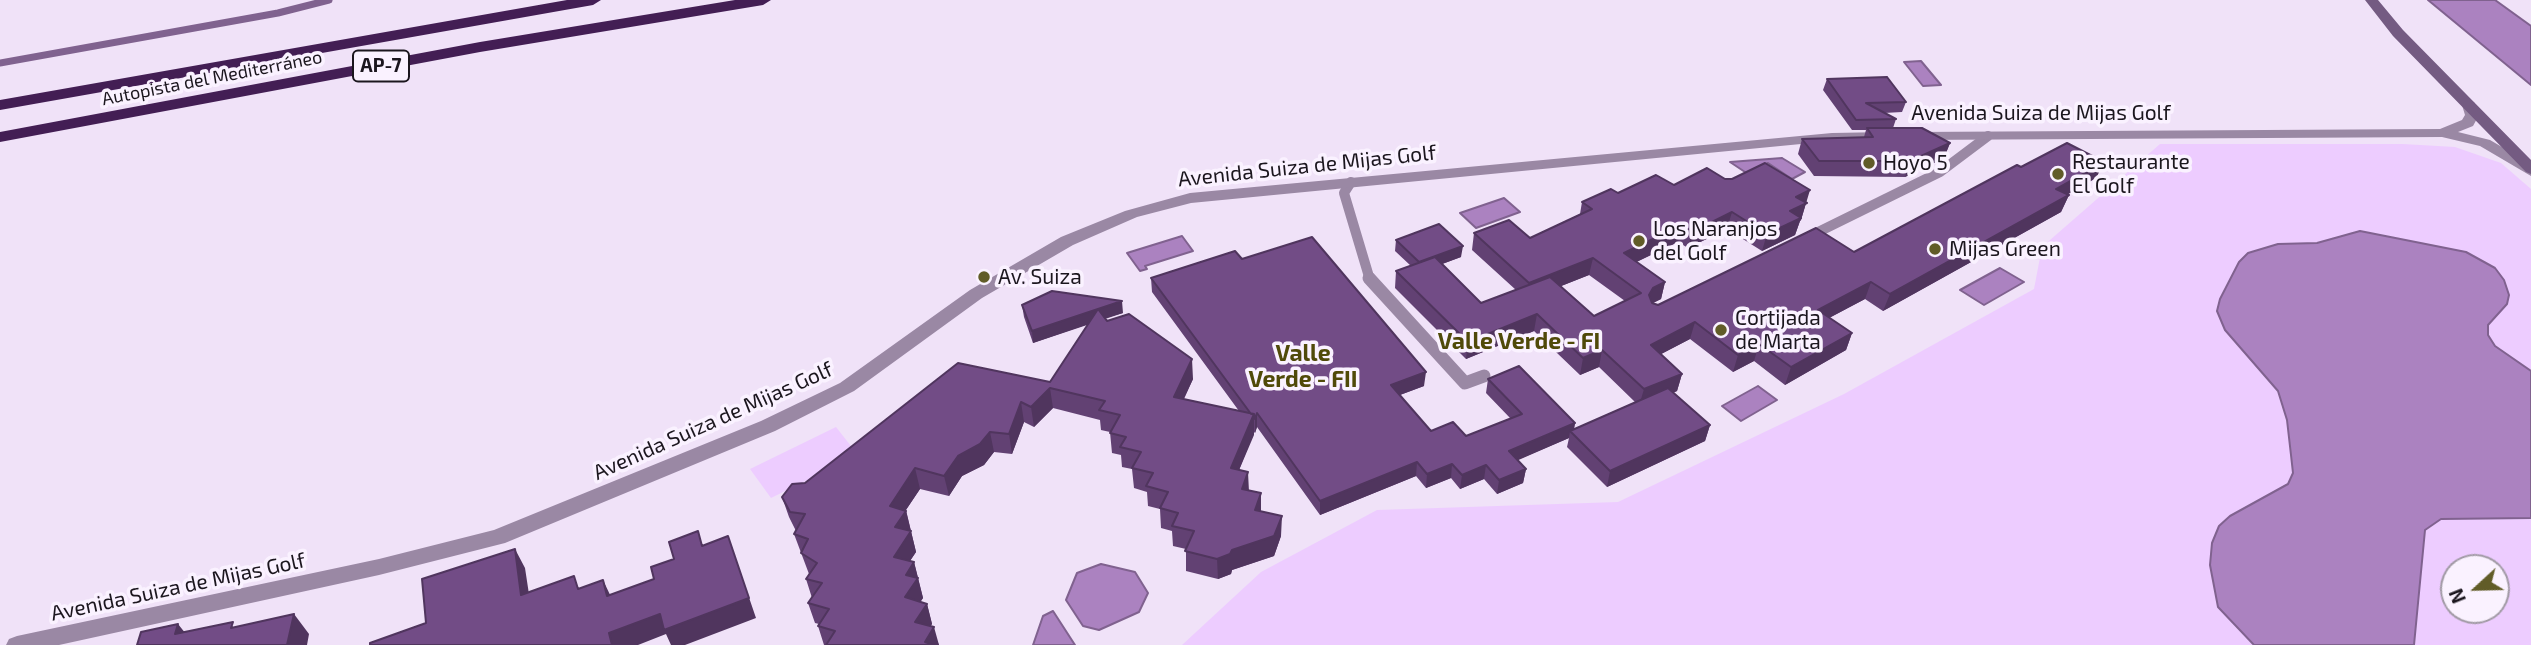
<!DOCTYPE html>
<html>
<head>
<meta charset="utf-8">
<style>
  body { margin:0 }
  #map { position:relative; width:2531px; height:645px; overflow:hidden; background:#f0e2f8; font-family:"Exo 2",sans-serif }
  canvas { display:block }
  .north { position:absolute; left:2440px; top:554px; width:70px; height:70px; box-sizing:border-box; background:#faf2ff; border:2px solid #a19aa5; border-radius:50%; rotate:248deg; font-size:19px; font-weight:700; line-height:28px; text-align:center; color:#1b161e }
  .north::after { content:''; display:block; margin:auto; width:24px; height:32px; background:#615c28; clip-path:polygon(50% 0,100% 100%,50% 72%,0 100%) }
</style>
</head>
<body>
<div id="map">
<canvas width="2531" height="645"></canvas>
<div class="north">N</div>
</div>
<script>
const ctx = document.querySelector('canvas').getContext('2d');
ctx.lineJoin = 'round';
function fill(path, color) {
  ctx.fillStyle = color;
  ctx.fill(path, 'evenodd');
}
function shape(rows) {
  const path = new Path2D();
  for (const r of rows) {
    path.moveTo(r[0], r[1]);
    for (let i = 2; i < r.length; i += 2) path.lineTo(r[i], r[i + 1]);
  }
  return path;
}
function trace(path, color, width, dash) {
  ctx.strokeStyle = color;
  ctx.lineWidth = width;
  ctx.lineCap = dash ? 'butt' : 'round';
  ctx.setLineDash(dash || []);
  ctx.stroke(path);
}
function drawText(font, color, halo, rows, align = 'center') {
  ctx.font = font + ' "Exo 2",sans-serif';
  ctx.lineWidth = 7;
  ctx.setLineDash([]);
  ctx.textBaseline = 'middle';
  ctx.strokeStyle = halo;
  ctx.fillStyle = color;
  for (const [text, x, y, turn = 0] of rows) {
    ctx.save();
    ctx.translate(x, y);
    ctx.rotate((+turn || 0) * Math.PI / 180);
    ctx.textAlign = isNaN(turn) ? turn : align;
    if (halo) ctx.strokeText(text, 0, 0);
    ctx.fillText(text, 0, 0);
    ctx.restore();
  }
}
const green = shape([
  [2160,144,2403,144,2455,147,2501,163,2531,189,2531,645,1182,645,1261,572,1377,510,1618,502,1844,394,2034,289,2042,247],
  [2454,568,2496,568,2496,610,2454,610],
  [836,427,858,455,771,498,750,469]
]);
const water = shape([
  [2428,0,2495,0,2531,26,2531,85,2428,0],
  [1921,61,1941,85,1923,86,1904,62,1921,61],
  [1782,158,1805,172,1792,179,1768,163,1748,174,1730,162,1782,158],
  [1504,198,1520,212,1476,228,1460,213,1504,198],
  [2360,231,2466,252,2495,268,2504,280,2509,295,2507,304,2488,325,2488,335,2495,346,2531,371,2531,518,2441,519,2425,530,2414,645,2254,645,2218,607,2210,565,2212,543,2219,526,2230,516,2288,484,2293,473,2291,455,2287,420,2278,391,2225,330,2217,311,2220,299,2239,262,2248,253,2278,244,2317,243,2360,231],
  [1182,236,1193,251,1145,266,1147,269,1140,271,1127,253,1182,236],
  [2000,268,2024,282,1984,305,1960,290,2000,268],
  [1758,386,1777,400,1741,421,1722,406,1758,386],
  [1101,564,1135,572,1148,593,1139,612,1099,630,1083,626,1066,600,1077,573,1101,564],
  [1053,611,1075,645,1033,645,1043,616,1053,611]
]);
const stream = shape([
  [0,63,278,13,329,0]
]);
const laneFar1 = shape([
  [1351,182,1344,193,1370,280],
  [1806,238,1940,172,1988,136]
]);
const lane = shape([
  [1369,278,1465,383,1484,376]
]);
const street = shape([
  [2469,101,2474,102,2479,115,2473,126,2458,132,2490,140,2531,164,2531,176,2480,146,2442,137,1914,140,1907,136,1914,132,2440,129,2462,120,2465,115,2462,105,2469,101],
  [1886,132,1893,136,1891,139,1832,141,1191,203,1137,217,1073,245,982,298,854,391,775,431,505,543,379,575,59,645,6,645,9,639,17,636,379,559,494,530,761,421,840,383,970,290,1061,237,1125,211,1190,193,1832,133,1886,132]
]);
const secondary = shape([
  [2365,0,2378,0,2403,30,2531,160,2531,174,2526,172,2393,36,2365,0]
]);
const highway = shape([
  [567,0,601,0,593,5,0,110,0,100,567,0],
  [735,0,771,0,763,5,480,52,0,142,0,132,480,42,735,0]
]);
const wall = shape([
  [1827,79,1906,102,1902,112,1884,113,1896,119,1893,128,1950,143,1944,158,1905,177,1814,176,1798,154,1802,139,1864,137,1866,130,1852,130,1823,90],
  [2104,162,2096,178,2068,194,2069,195,2061,212,1883,311,1865,299,1829,318,1852,333,1846,350,1785,385,1754,361,1733,372,1690,339,1661,354,1682,374,1677,391,1673,393,1710,425,1705,441,1607,487,1567,447,1569,438,1517,460,1526,469,1523,483,1497,494,1484,479,1460,489,1451,478,1426,488,1416,476,1320,515,1257,427,1255,433,1254,432,1239,470,1248,490,1261,493,1261,512,1281,536,1274,556,1232,570,1231,574,1218,579,1186,571,1186,549,1173,546,1172,531,1161,528,1160,509,1148,506,1147,492,1134,488,1132,469,1122,467,1121,455,1112,453,1110,432,1101,430,1100,420,1053,408,1034,427,1024,422,1012,454,994,452,984,465,962,476,949,496,920,489,906,510,916,552,910,561,914,562,923,598,920,602,927,604,932,624,930,626,939,645,824,645,818,626,819,624,815,623,808,603,812,598,806,579,809,574,794,534,796,531,789,517,782,497,805,483,1050,382,1088,324,1033,343,1024,317,1022,305,1123,313,1105,318,1193,379,1184,399,1239,411,1152,292,1151,278,1242,259,1424,386,1400,395,1431,431,1466,436,1511,419,1486,393,1488,379,1575,423,1574,429,1635,402,1599,367,1580,375,1534,331,1466,359,1395,288,1396,271,1411,266,1395,251,1396,240,1461,257,1442,264,1481,303,1516,290,1472,250,1474,233,1530,238,1580,214,1582,202,1618,193,1674,185,1725,179,1806,203,1801,220,1800,221,1795,235,1762,251,1727,229,1688,248,1678,242,1636,262,1665,282,1661,299,1653,303,1658,305,1854,252,2021,167],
  [1589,275,1625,301,1594,316,1561,286]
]);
const shadedWall = shape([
  [1950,143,1944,158,1905,177,1910,161],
  [2104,162,2096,178,2049,205,2056,189],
  [1810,190,1801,220,1800,221,1795,235,1762,251,1767,234,1796,197],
  [2069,195,2061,212,1883,311,1890,294],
  [1732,212,1727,229,1688,248,1692,232],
  [1682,225,1678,242,1620,270,1624,253],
  [1463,246,1461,257,1418,273,1419,262],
  [1593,258,1589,275,1526,300,1529,283],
  [1665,282,1661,299,1649,305,1649,295,1653,288],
  [1871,282,1865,299,1812,327,1818,310],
  [1122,301,1123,313,1033,343,1032,331],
  [1537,314,1534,331,1466,359,1468,342],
  [1695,322,1690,339,1646,362,1651,345],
  [1852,333,1846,350,1785,385,1791,367],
  [1759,344,1754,361,1733,372,1738,355],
  [1602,350,1599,367,1580,375,1583,358],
  [1192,359,1193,379,1175,417,1174,397],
  [1426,372,1424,386,1389,399,1391,385],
  [1682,374,1677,391,1639,406,1644,389],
  [1050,388,1053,408,1034,427,1031,407],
  [1021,402,1024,422,1012,454,1009,434],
  [1257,413,1257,427,1255,433,1255,419],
  [1254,414,1254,435,1231,489,1231,468],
  [1575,423,1573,434,1570,431,1569,438,1507,465,1509,451],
  [1710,425,1705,441,1607,487,1610,471],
  [990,432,994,452,984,465,962,476,949,496,944,476,958,456],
  [1417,462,1416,476,1320,515,1320,501],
  [1452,464,1451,478,1426,488,1427,474],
  [1486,465,1484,479,1460,489,1462,475],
  [915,468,920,489,895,526,890,506],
  [1526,469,1523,483,1497,494,1499,480],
  [1248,472,1249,492,1242,489],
  [1261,493,1261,513,1255,510],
  [906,511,916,552,899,577,894,557,895,527],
  [1282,516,1281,536,1274,556,1232,570,1231,574,1218,579,1217,559],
  [728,536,756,618,685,645,671,645,666,634,638,645,612,645,609,633,660,614],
  [515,549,525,568,532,614,521,595],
  [914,562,923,598,910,618,905,597,906,575],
  [603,580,612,599,607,596],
  [927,604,932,624,920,642,915,622],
  [294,614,309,634,307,645,287,645],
  [178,624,194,644,175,634],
  [934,627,939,645,926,645,925,642]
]);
const building = shape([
  [1887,77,1906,102,1866,103,1896,119,1856,120,1827,79,1887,77],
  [1867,128,1922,128,1950,143,1910,161,1819,161,1802,139,1873,137,1867,128],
  [2067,143,2104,162,2056,189,2069,195,1890,294,1871,282,1818,310,1852,333,1791,367,1759,344,1738,355,1695,322,1651,345,1682,374,1644,389,1602,350,1583,358,1537,314,1468,342,1396,271,1435,257,1481,303,1550,277,1594,316,1641,293,1593,258,1529,283,1474,233,1509,220,1530,238,1592,209,1582,202,1611,189,1618,193,1656,175,1674,185,1707,168,1725,179,1732,179,1765,163,1810,190,1796,197,1807,203,1790,211,1801,218,1767,234,1732,212,1692,232,1682,225,1624,253,1665,282,1653,288,1649,295,1652,303,1658,305,1816,228,1854,252,2017,165,2021,167,2067,143],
  [1439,224,1463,246,1419,262,1396,240,1439,224],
  [1312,237,1426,372,1391,385,1431,431,1453,422,1466,436,1522,414,1488,379,1519,366,1575,423,1509,451,1526,469,1499,480,1486,465,1462,475,1452,464,1427,474,1417,462,1320,501,1257,413,1255,419,1254,414,1251,414,1151,278,1235,251,1242,259,1312,237],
  [1052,291,1122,301,1032,331,1022,305,1052,291],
  [1098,309,1107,321,1129,314,1192,359,1174,397,1254,414,1231,468,1248,472,1242,489,1261,493,1255,510,1282,516,1274,536,1232,550,1230,554,1217,559,1185,551,1194,531,1172,526,1178,513,1160,508,1168,492,1146,486,1153,473,1132,468,1141,452,1120,447,1126,437,1110,433,1120,415,1099,410,1105,401,1050,388,1031,407,1021,402,1009,434,990,432,980,444,958,456,944,476,915,468,890,506,906,511,895,527,911,531,894,557,914,562,906,575,918,578,905,597,927,604,915,622,934,627,925,642,934,645,826,645,835,631,818,626,829,609,808,603,822,583,806,579,817,563,801,553,808,539,794,534,805,514,790,512,782,497,792,484,805,483,958,363,1050,382,1098,309],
  [1668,388,1710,425,1610,471,1570,431,1668,388],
  [698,531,702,546,728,536,749,598,664,630,660,614,609,633,612,645,370,645,370,643,426,623,422,579,515,549,521,595,574,576,578,589,603,580,607,596,654,579,651,567,674,559,669,542,698,531],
  [294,614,287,645,137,645,141,632,178,624,175,634,233,622,231,628,294,614]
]);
const markers = [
  [1869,163,7,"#615c28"],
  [2058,174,7,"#615c28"],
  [1639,241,7,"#615c28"],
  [1935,249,7,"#615c28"],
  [984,277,7,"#615c28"],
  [1721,330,7,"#615c28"]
];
const farStreetnames = [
  ["Autopista del Mediterráneo",212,78,-11]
];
const shields = [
  [381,66,56]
];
const shieldNames = [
  ["AP-7",381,66]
];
const streetNames = [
  ["Avenida Suiza de Mijas Golf",2041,113],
  ["Avenida Suiza de Mijas Golf",1307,166,-6],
  ["Avenida Suiza de Mijas Golf",713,421,-24],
  ["Avenida Suiza de Mijas Golf",178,587,-12]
];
const poiNames = [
  ["Restaurante",2072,162],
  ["El Golf",2072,186],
  ["Hoyo 5",1883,163],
  ["Los Naranjos",1653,229],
  ["del Golf",1653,253],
  ["Mijas Green",1949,249],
  ["Av. Suiza",998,277],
  ["Cortijada",1735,318],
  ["de Marta",1735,342]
];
const neighbourhoodNames = [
  ["Valle Verde - FI",1519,341],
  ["Valle",1303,353],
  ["Verde - FII",1303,379]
];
fill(green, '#edccff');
fill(water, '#ab82c0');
trace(water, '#80628f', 2);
trace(stream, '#80628f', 7);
trace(laneFar1, '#9a88a4', 10);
trace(lane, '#9a88a4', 13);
fill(street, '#9a88a4');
fill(secondary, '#745b82');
fill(highway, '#431e54');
fill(wall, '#624173');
fill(shadedWall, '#50355e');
fill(building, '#724c86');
trace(building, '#50355e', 2);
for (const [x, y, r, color] of markers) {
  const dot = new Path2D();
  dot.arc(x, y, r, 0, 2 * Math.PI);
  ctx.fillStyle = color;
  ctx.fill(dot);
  trace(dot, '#faf2ff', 2.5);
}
drawText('18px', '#1b161e', '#faf2ff', farStreetnames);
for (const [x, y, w] of shields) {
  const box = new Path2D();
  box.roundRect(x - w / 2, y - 15.5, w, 31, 5);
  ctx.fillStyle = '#faf2ff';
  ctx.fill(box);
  trace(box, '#1b161e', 2);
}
drawText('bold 19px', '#1b161e', null, shieldNames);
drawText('21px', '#1b161e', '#faf2ff', streetNames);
drawText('21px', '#1b161e', '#faf2ff', poiNames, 'left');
drawText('bold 23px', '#504a09', '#faf2ff', neighbourhoodNames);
</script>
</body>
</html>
